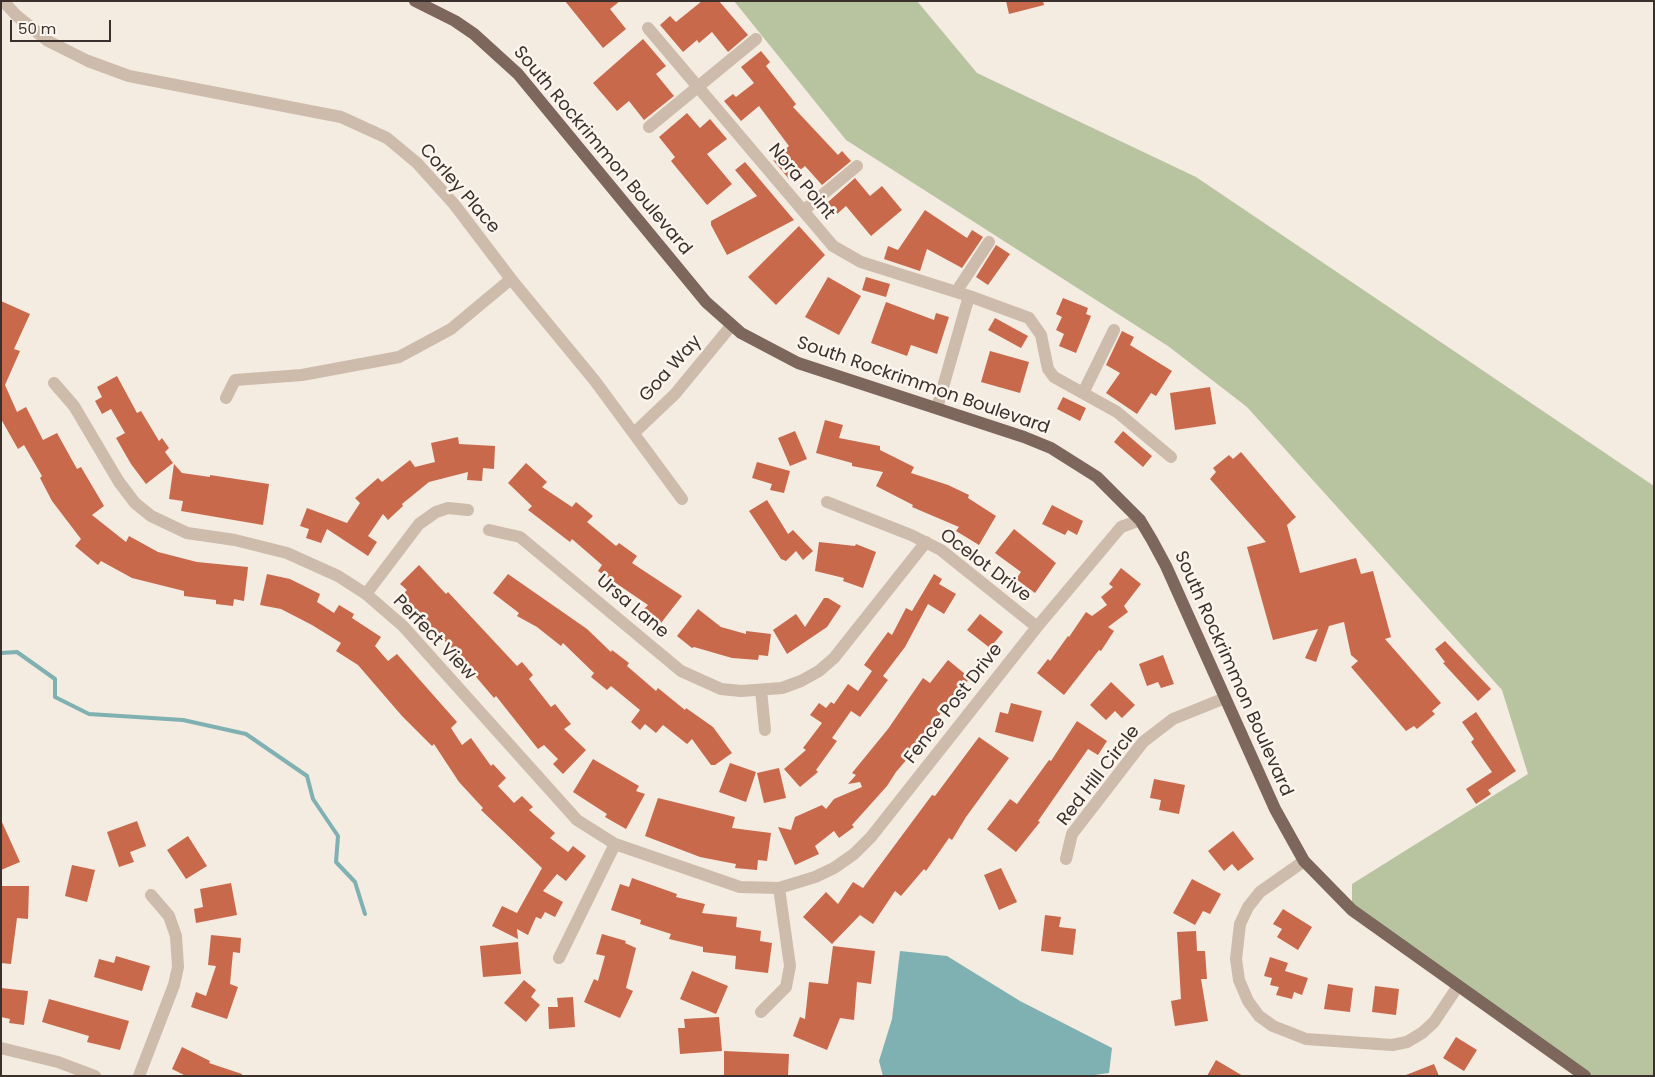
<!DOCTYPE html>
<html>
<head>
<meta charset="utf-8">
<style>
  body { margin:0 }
  #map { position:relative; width:1655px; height:1077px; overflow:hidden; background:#f4ebe1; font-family:Poppins,sans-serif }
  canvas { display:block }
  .frame { position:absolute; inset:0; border:2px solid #3b302b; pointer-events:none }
  .scale { position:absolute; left:10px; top:20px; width:101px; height:22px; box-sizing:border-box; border:2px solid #3b302b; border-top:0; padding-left:6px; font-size:15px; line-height:18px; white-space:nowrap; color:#3b302b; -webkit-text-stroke:4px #fbf5ee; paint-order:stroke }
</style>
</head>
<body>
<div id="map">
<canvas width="1655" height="1077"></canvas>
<div class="frame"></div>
<div class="scale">50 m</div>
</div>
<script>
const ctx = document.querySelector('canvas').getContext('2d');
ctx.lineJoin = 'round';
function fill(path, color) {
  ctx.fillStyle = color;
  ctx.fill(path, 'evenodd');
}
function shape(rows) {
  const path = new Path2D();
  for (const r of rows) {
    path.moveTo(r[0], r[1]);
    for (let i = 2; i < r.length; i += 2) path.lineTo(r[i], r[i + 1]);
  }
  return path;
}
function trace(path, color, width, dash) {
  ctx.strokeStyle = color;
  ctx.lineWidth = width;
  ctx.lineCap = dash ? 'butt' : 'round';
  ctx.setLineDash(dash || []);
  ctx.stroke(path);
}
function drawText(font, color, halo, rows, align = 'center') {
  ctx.font = font + ' Poppins,sans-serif';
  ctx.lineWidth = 5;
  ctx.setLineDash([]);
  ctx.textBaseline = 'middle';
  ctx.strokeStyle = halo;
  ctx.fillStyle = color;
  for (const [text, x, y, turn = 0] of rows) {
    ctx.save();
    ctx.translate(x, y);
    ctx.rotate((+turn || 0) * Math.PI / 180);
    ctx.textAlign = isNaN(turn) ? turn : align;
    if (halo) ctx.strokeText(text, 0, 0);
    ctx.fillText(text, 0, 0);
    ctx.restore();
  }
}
const green = shape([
  [734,1,917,1,977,73,1196,177,1654,486,1654,1076,1583,1076,1352,910,1352,884,1528,774,1502,690,1247,407,1168,346,846,140]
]);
const water = shape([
  [900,951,947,956,1020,1001,1112,1048,1109,1073,1087,1076,883,1076,879,1061,892,1019]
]);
const stream = shape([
  [1,653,17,652,55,679,55,697,89,714,183,720,246,734,307,776,313,799,338,836,336,862,355,882,365,914]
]);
const building = shape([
  [565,1,620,1,610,9,626,29,603,48],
  [702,1,719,1,748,35,728,52,712,32,699,43,697,40,683,52,660,25,670,16,676,22],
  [1006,1,1043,1,1044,5,1009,14],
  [643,39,666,66,656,74,674,96,644,120,629,101,617,111,593,83],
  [761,51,770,62,766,66,796,104,793,107,838,155,842,151,851,161,822,185,805,166,789,179,773,160,789,146,759,106,741,121,724,101,733,94,736,97,754,83,741,67],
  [687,113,700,128,710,119,727,139,707,154,732,184,707,205,671,161,675,157,659,137],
  [745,162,794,220,727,255,711,225,711,221,757,196,735,170],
  [855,178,870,196,882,186,902,210,871,236,846,206,837,214,827,203],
  [925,210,967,238,972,230,983,237,962,268,927,249,920,271,884,259,888,246,898,250],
  [799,226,825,255,776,305,748,277],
  [996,245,1010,254,988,285,976,277],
  [828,277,861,296,839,335,805,317],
  [866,277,890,284,886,297,862,290],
  [1063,298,1088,308,1086,314,1091,316,1076,353,1059,346,1064,334,1056,330,1062,317,1056,314],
  [1,301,30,314,14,349,20,351,5,385,17,412,26,407,43,440,57,433,77,469,81,467,104,506,92,515,126,542,129,536,158,552,197,562,248,567,244,601,234,599,233,606,216,604,216,600,184,596,184,591,132,578,101,561,98,565,75,546,81,539,52,501,40,478,42,476,24,445,18,449,1,419],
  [886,302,934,320,936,313,949,317,937,354,911,345,907,356,871,343],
  [995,318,1028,336,1021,348,988,330],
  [1122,331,1134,337,1130,345,1172,371,1156,396,1151,393,1137,414,1106,393,1120,373,1106,365],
  [990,351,1029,362,1020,393,981,382],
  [117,376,137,413,141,411,159,441,162,438,169,448,165,452,173,463,146,484,131,464,116,438,125,433,111,409,102,414,95,401,102,397,97,387],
  [1210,387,1216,424,1175,430,1170,393],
  [1063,397,1086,408,1080,421,1057,409],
  [825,420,843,425,839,438,880,446,880,450,914,467,911,473,948,485,969,495,968,498,996,516,979,545,956,531,959,527,912,507,913,505,876,486,883,472,852,466,852,463,816,453],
  [795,431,807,459,790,466,778,438],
  [1123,431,1152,456,1143,467,1114,442],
  [458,437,459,444,495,446,494,469,483,468,482,481,467,480,468,472,429,482,402,504,403,506,388,520,383,514,368,536,377,542,368,556,327,529,321,543,306,538,309,529,300,526,307,508,347,523,360,503,355,498,378,478,382,482,410,460,415,467,435,462,431,443],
  [1241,452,1296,517,1287,525,1300,573,1356,558,1361,574,1373,571,1391,637,1385,639,1441,703,1432,711,1435,714,1417,729,1414,726,1406,731,1351,667,1358,661,1351,655,1344,622,1329,626,1316,662,1305,658,1318,629,1273,640,1247,547,1266,542,1210,479,1216,472,1213,468,1229,455,1233,459],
  [757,462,790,471,784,493,770,490,772,484,752,478],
  [526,463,547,482,542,487,572,507,576,502,593,516,587,522,616,546,619,543,637,556,632,563,682,596,661,623,644,609,648,605,598,571,602,565,572,539,570,542,528,510,532,506,508,483],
  [174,464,182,473,210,477,210,475,269,484,263,525,181,511,183,501,169,499],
  [767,500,788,534,793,530,813,551,803,560,796,551,786,561,781,559,749,511],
  [1052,505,1083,521,1077,535,1068,530,1065,535,1042,524],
  [1014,529,1056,563,1035,593,1016,579,1021,572,995,553],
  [819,542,855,546,856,544,876,552,863,588,843,581,844,578,815,571],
  [419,565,446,594,448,592,517,666,522,662,533,675,529,679,551,707,555,704,571,724,564,729,586,750,563,774,553,764,558,759,544,745,538,749,496,696,494,698,449,645,400,597,407,590,400,584],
  [1121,568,1141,584,1124,606,1128,612,1108,627,1114,631,1101,651,1099,650,1064,695,1037,673,1048,659,1050,661,1068,636,1069,637,1086,612,1092,616,1107,605,1101,597,1113,587,1109,584],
  [267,574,290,579,320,594,317,602,334,613,339,605,354,614,352,618,381,637,375,646,388,661,397,654,457,722,451,728,462,745,471,738,491,766,493,764,506,778,498,786,514,803,522,796,533,807,529,810,555,833,550,838,568,852,573,846,586,856,566,881,557,874,543,891,563,902,555,917,545,912,541,919,536,917,528,935,517,929,518,939,492,926,502,906,517,913,542,868,481,810,483,808,459,782,434,744,432,746,402,716,358,665,336,651,341,643,312,625,281,609,260,605],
  [508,574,587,629,611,652,612,650,629,663,627,666,656,691,658,688,685,710,686,708,713,727,732,753,715,765,711,765,692,739,687,744,663,725,656,733,645,724,640,730,631,722,640,710,611,686,607,690,591,677,594,673,563,643,561,646,537,627,517,616,519,613,493,593],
  [934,574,942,579,939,584,956,594,944,614,928,604,905,647,883,676,888,680,860,717,851,711,832,738,837,741,816,770,818,772,800,787,784,769,806,750,803,748,822,723,810,715,819,703,826,708,831,702,834,704,848,684,858,691,872,671,864,665,874,651,888,632,892,635,906,608,912,611],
  [824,598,828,598,841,606,827,627,787,654,773,630,796,614,805,627],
  [698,609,721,627,746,634,746,631,771,634,768,656,759,655,758,660,732,658,694,647,692,648,677,636],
  [980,614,1003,632,990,648,967,630],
  [1445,641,1491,689,1478,701,1443,663,1445,662,1435,649],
  [1163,655,1174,684,1161,688,1158,682,1147,686,1139,664],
  [948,660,970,678,932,724,934,725,919,745,896,772,887,786,852,825,854,827,839,838,834,831,815,846,819,854,795,865,778,827,791,830,795,817,822,805,826,809,834,799,862,787,860,782,848,784,856,775,852,773,888,729,923,678,930,683],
  [1111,682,1135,705,1122,718,1115,711,1106,720,1090,705],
  [1011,703,1042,711,1033,742,995,732,1000,712,1008,714],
  [1476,712,1516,771,1488,790,1491,794,1476,804,1466,789,1492,772,1471,742,1474,739,1462,722],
  [1077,721,1107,741,1098,755,1088,749,1038,821,1040,822,1016,852,987,829,1010,799,1017,804,1049,760,1051,761],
  [979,737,1009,758,966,817,952,840,949,838,926,871,924,869,901,896,895,891,873,924,860,915,832,944,803,917,826,892,838,904,853,882,863,888,932,795,935,796],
  [593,759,639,786,636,791,645,794,626,829,605,817,607,814,573,792],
  [730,763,756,772,746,802,719,792],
  [779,768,786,798,764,803,757,773],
  [1154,779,1185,785,1179,814,1159,810,1161,800,1150,798],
  [658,798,735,817,732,828,771,833,767,861,758,860,757,870,735,868,736,864,700,857,645,836],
  [1,820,20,862,1,870],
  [137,821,146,846,130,852,134,862,119,867,107,832],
  [1233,831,1254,859,1238,871,1232,864,1224,871,1208,851],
  [188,836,207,866,186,879,167,850],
  [72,865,95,870,87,902,65,896],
  [1001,868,1017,902,999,910,984,875],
  [632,878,677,894,676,897,705,904,702,913,737,917,736,927,761,931,760,941,772,943,768,973,735,969,736,956,703,952,703,947,669,939,671,934,640,924,641,920,611,910,620,884,629,887],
  [1192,879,1221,894,1210,914,1203,911,1195,925,1173,913],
  [231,883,237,915,196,923,194,909,203,907,200,889],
  [1,886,29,886,28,919,17,918,11,964,1,963],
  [1283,909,1312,927,1298,950,1277,937,1282,929,1273,924],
  [1045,915,1061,917,1059,927,1076,929,1073,955,1041,951],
  [1196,931,1197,951,1205,951,1207,979,1201,979,1208,1021,1175,1026,1171,1001,1181,999,1177,932],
  [602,934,626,941,625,943,636,948,626,988,633,991,620,1018,584,1002,594,979,598,981,605,956,596,954],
  [211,935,241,938,240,953,233,952,230,984,238,987,227,1019,191,1007,196,992,206,996,216,966,208,965],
  [518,942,521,974,483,977,480,946],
  [833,946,875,951,871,984,857,982,854,1020,840,1018,827,1050,793,1036,800,1017,805,1019,809,982,828,984],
  [116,956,150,966,142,991,94,977,99,959,114,963],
  [1270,957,1288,963,1285,971,1308,978,1302,995,1294,992,1292,999,1276,995,1279,987,1270,985,1272,978,1264,976],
  [692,971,728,986,716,1014,680,999],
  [524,980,536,990,531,997,540,1005,526,1022,504,1003],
  [1328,984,1353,988,1350,1012,1324,1009],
  [1375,986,1399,989,1396,1015,1372,1012],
  [1,988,28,991,24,1025,9,1023,10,1019,1,1017],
  [573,997,575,1027,549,1029,548,1007,558,1007,557,998],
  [49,999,129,1021,120,1050,87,1042,89,1036,42,1022],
  [719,1017,722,1051,680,1054,678,1028,685,1028,684,1019],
  [1456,1037,1477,1050,1464,1071,1443,1058],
  [182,1047,210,1061,209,1063,242,1074,242,1076,186,1076,172,1069],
  [724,1051,789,1054,788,1076,724,1076],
  [1216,1060,1243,1076,1207,1076],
  [1434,1064,1439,1076,1406,1076,1406,1075]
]);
const minor = shape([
  [3,1,17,16,48,41,88,61,129,76,341,117,387,138,417,163,454,204,511,279,595,381,682,499],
  [648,28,833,246,861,262,969,296,1029,318,1041,335,1048,369,1054,377,1117,412,1171,457],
  [649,127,756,39],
  [803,211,857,166],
  [956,292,989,242],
  [54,383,74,406,119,482,135,503,151,516,187,533,235,540,287,553,338,576,366,594,403,626,577,820,615,844,740,887,779,888,815,877,834,868,854,854,871,837,1037,627,1121,527,1140,520],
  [1083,393,1114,330],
  [226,398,235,380,302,375,399,357,451,329,511,279],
  [937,408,969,296],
  [634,433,675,394,731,326],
  [827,502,911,535,941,550,1037,627],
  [489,530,520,537,681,671,721,689,741,691,782,688,801,681,819,671,834,658,926,542],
  [366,594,419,524,436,512,448,508,468,510],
  [761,690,765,730],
  [1066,859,1072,834,1143,742,1173,719,1225,698],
  [1304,861,1260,892,1248,907,1240,924,1236,959,1239,980,1248,1001,1259,1016,1273,1026,1306,1039,1392,1045,1407,1042,1422,1033,1434,1022,1458,986],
  [559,958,615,844],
  [761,1012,786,987,790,966,779,888],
  [1,1048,58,1062,95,1076],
  [139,1076,174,985,178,967,176,936,169,916,151,895]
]);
const major = shape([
  [415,1,455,21,474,34,518,74,706,302,741,333,798,363,1024,437,1051,448,1097,477,1140,520,1152,540,1166,566,1275,809,1304,861,1352,910,1585,1076]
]);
const streetNames = [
  ["South Rockrimmon Boulevard",602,151,50],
  ["Nora Point",801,182,50],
  ["Corley Place",459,189,49],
  ["Goa Way",671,369,-48],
  ["South Rockrimmon Boulevard",923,386,19],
  ["Ocelot Drive",985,566,37],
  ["Ursa Lane",632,607,40],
  ["Perfect View",434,638,46],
  ["South Rockrimmon Boulevard",1233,674,66],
  ["Fence Post Drive",954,704,-52],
  ["Red Hill Circle",1099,776,-52]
];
fill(green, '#b8c4a0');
fill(water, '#7fb0b2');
trace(stream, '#7fb0b2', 4);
fill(building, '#c8694b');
trace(minor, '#cdbbac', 12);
trace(major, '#7d675c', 12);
drawText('18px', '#3b302b', '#fbf5ee', streetNames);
</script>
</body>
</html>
